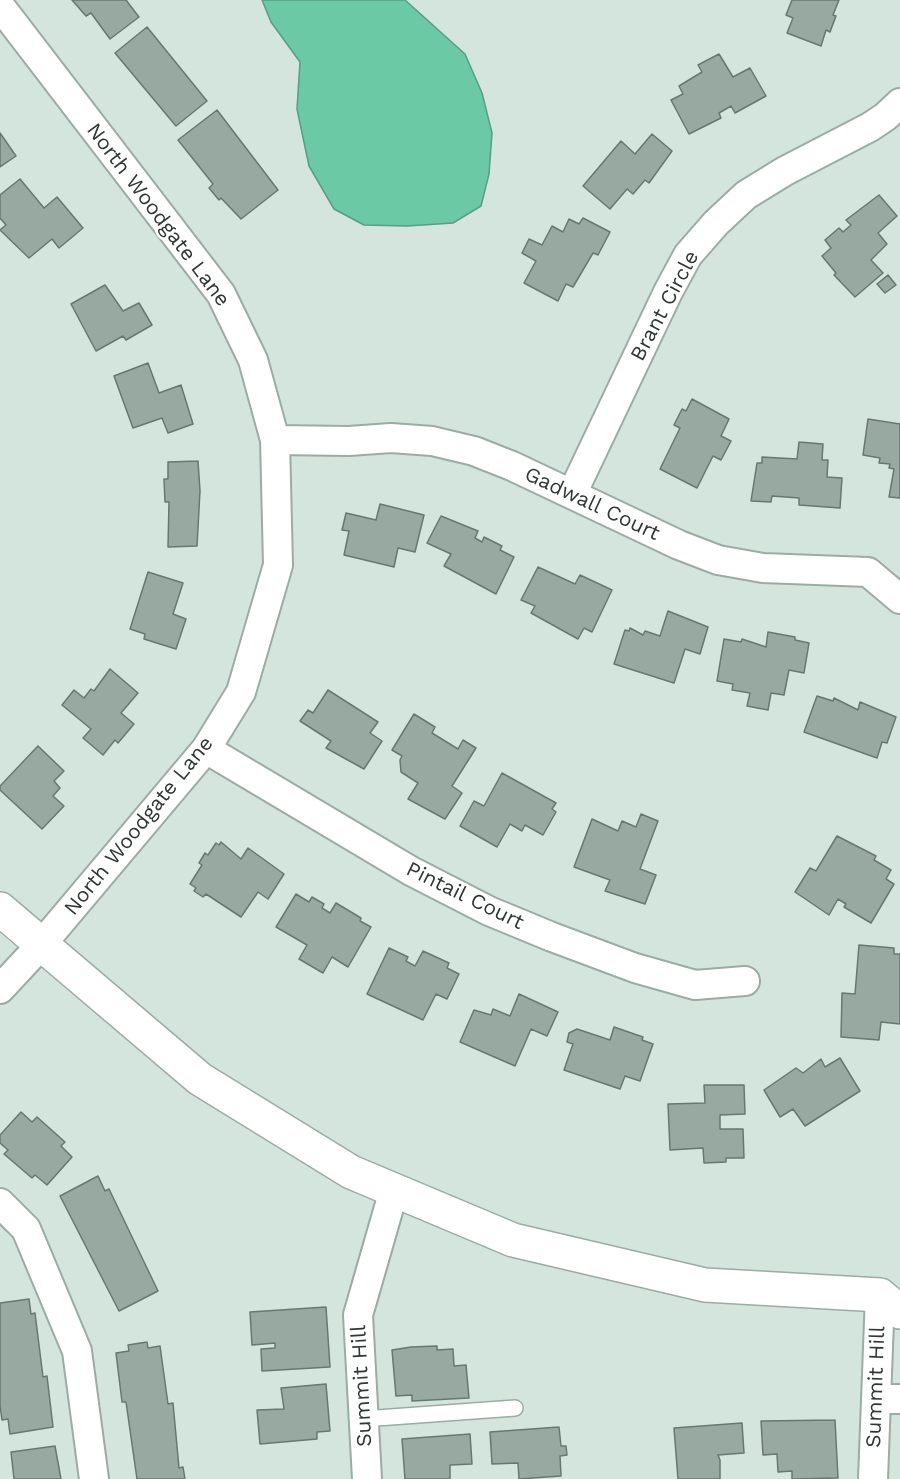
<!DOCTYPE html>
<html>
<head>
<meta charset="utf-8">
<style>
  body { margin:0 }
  canvas { display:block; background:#d3e5dd }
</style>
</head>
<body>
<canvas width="900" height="1479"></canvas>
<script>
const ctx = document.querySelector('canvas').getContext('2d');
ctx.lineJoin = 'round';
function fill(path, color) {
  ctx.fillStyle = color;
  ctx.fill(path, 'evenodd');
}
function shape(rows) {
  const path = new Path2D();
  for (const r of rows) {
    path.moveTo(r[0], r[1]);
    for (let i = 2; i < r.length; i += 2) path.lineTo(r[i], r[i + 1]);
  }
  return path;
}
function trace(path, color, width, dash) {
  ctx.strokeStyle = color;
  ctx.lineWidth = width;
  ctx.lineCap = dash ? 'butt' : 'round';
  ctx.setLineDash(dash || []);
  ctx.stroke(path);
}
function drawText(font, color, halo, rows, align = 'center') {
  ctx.font = font + ' "Work Sans",sans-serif';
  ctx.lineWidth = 5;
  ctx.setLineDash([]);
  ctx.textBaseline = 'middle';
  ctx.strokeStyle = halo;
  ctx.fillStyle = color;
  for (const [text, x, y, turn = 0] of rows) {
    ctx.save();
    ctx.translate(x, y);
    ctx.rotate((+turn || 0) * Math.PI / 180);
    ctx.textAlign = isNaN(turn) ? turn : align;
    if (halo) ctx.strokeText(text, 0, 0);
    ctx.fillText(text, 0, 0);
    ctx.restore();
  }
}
const water = shape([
  [262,0,405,0,465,54,482,93,492,133,489,174,481,206,453,223,407,226,364,225,334,209,309,166,297,109,300,62,271,22,262,0]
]);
const building = shape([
  [72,0,126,0,139,17,110,39,91,13,86,16,72,0],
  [792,0,839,0,833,15,836,16,830,32,826,30,821,46,787,33,793,18,786,15,792,0],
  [147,27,207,101,176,126,115,53,147,27],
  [719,54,733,77,750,68,766,96,735,113,731,106,719,113,721,118,689,134,671,100,683,94,679,86,702,72,698,65,719,54],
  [217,110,278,190,241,219,221,198,219,200,209,188,213,184,178,140,217,110],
  [0,133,16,156,0,167,0,133],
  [652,134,672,151,649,183,645,180,633,194,627,189,610,209,583,186,621,141,635,154,652,134],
  [20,179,44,208,57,197,83,228,59,248,52,239,29,258,0,230,6,225,0,218,0,195,20,179],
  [879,195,897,216,878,233,887,244,871,260,883,273,855,297,834,275,836,273,822,256,831,248,825,240,839,228,843,232,851,225,846,220,879,195],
  [583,218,610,232,598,255,593,253,573,287,566,284,558,301,524,283,536,261,522,253,529,239,542,245,552,226,563,232,569,219,579,224,583,218],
  [888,275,896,285,885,293,877,284,888,275],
  [105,285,123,311,139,303,152,325,126,340,123,336,96,351,71,304,105,285],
  [148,363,159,393,181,385,193,424,168,433,162,418,133,428,114,376,148,363],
  [692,399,729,419,721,436,731,441,721,460,713,456,697,488,660,469,680,428,674,425,682,409,686,411,692,399],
  [868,419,900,424,900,498,889,497,894,469,889,468,890,464,879,463,880,458,863,455,868,419],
  [799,442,823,444,822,460,828,460,827,477,842,478,840,508,799,505,799,498,772,496,771,502,751,501,757,463,762,463,762,457,797,459,799,442],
  [198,461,200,491,197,546,168,547,169,502,165,502,164,479,168,479,168,462,198,461],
  [380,504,424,515,415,552,398,548,394,567,344,555,349,531,342,530,346,513,376,520,380,504],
  [441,516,478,531,475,538,482,542,484,537,502,546,500,550,514,557,496,594,444,566,451,554,427,543,441,516],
  [538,567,575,584,580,575,612,590,592,632,584,628,578,639,531,613,535,606,521,600,538,567],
  [148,572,183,583,173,614,186,619,176,649,144,639,145,634,130,629,148,572],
  [668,611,708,627,700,654,685,649,674,683,614,664,625,630,629,631,630,628,643,635,645,631,660,636,668,611],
  [768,632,795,637,795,640,809,643,804,673,789,670,784,695,771,693,768,710,747,706,750,693,732,690,733,684,717,681,724,639,741,642,742,639,766,647,768,632],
  [110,669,138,693,121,713,134,724,118,743,115,740,103,755,83,738,91,729,62,705,74,690,84,698,91,689,94,691,110,669],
  [328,690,378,722,370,733,382,741,364,769,326,748,331,741,300,721,308,710,313,713,328,690],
  [817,696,833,701,834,698,858,710,860,702,896,717,887,743,882,742,877,758,804,732,817,696],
  [414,714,435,727,432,733,458,749,463,740,476,748,452,786,462,793,445,819,408,799,418,783,401,772,400,760,402,756,392,750,414,714],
  [38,746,64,771,54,781,60,788,53,796,64,806,42,829,0,790,0,786,38,746],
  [502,773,556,803,552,809,556,812,543,835,525,825,522,831,510,824,497,847,460,826,474,801,484,806,502,773],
  [641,814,658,821,640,869,656,875,645,904,605,891,610,880,574,867,592,819,618,831,622,821,636,827,641,814],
  [837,836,876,856,874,860,891,870,886,879,894,884,871,923,844,907,846,904,838,899,829,915,795,892,810,868,816,871,837,836],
  [221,842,241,859,248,848,284,874,268,899,258,892,241,917,206,894,203,897,194,891,196,888,190,884,202,865,199,863,205,853,208,855,216,843,219,845,221,842],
  [296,894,309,902,312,897,324,904,322,908,330,913,336,903,361,918,360,921,371,927,348,967,332,957,323,973,299,959,307,945,276,927,296,894],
  [859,945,894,948,894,954,900,954,900,1024,881,1022,879,1040,841,1037,842,993,855,994,859,945],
  [389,948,408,957,406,961,415,966,423,951,449,963,447,968,459,974,447,999,436,994,423,1020,367,994,389,948],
  [519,994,558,1012,547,1036,531,1029,515,1066,460,1042,474,1010,491,1015,493,1009,510,1016,519,994],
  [614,1027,643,1037,642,1040,653,1044,640,1081,625,1076,620,1089,564,1070,573,1044,567,1042,569,1033,577,1029,610,1040,614,1027],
  [840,1058,860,1091,805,1126,793,1109,780,1117,764,1090,796,1068,803,1073,821,1059,825,1067,840,1058],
  [704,1085,744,1085,745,1114,720,1115,720,1129,743,1129,744,1158,726,1158,726,1162,704,1163,703,1148,670,1150,668,1104,705,1103,704,1085],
  [21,1112,32,1122,37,1117,65,1142,61,1146,72,1157,47,1185,35,1175,32,1178,4,1154,8,1150,0,1143,0,1135,21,1112],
  [98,1176,105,1191,109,1189,158,1291,119,1311,60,1196,98,1176],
  [29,1299,31,1314,35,1313,43,1377,47,1376,53,1427,10,1434,8,1419,2,1420,0,1406,0,1303,29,1299],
  [326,1307,330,1367,262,1371,261,1349,275,1348,275,1343,252,1345,250,1312,326,1307],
  [147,1342,148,1348,160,1346,168,1404,173,1403,179,1468,183,1467,185,1479,137,1479,126,1402,122,1402,116,1353,129,1351,128,1345,147,1342],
  [437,1346,437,1350,453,1349,454,1366,466,1365,469,1398,412,1401,412,1395,396,1396,392,1350,411,1347,437,1346],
  [326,1384,330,1431,317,1432,317,1439,260,1444,257,1410,284,1409,281,1388,326,1384],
  [835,1420,838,1478,792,1479,792,1471,778,1472,777,1454,763,1455,761,1421,835,1420],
  [742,1423,744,1453,718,1455,720,1460,720,1479,678,1479,674,1428,742,1423],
  [559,1427,561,1446,566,1446,567,1455,560,1456,561,1476,519,1479,518,1463,492,1464,490,1432,559,1427],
  [470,1434,472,1464,450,1465,450,1479,405,1479,402,1439,470,1434],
  [55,1446,61,1479,14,1479,11,1452,55,1446]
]);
const lane = shape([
  [363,1419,515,1408]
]);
const street = shape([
  [0,6,221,294,253,360,275,440,278,565,241,692,206,749,41,945,0,989],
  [275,440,349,441,391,438,432,441,474,451,512,466,679,545,718,560,763,568,868,572,900,599],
  [572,494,668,292,688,255,716,223,746,195,785,171,870,127,885,117,900,103],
  [206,749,411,871,489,911,552,937,635,968,695,985,745,981],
  [0,1203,26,1229,77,1351,94,1479],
  [876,1399,900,1399],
  [367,1479,358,1315,394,1190],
  [873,1479,880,1295]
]);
const secondary = shape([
  [0,909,200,1079,351,1172,513,1240,705,1285,880,1295,900,1312]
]);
const streetNames = [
  ["North Woodgate Lane",158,215,53],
  ["Brant Circle",665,306,-62],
  ["Gadwall Court",592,504,25],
  ["North Woodgate Lane",139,826,-51],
  ["Pintail Court",465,896,26],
  ["Summit Hill",362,1386,-93],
  ["Summit Hill",876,1387,-88]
];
fill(water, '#6bc9a6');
trace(water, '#599d84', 1.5);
fill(building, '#98a9a2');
trace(building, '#687871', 1.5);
trace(lane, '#9baca5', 18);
trace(street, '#9baca5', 32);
trace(secondary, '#9baca5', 36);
trace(lane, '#fff', 15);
trace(street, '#fff', 28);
trace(secondary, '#fff', 33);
drawText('21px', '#2f3633', '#fff', streetNames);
</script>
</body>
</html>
